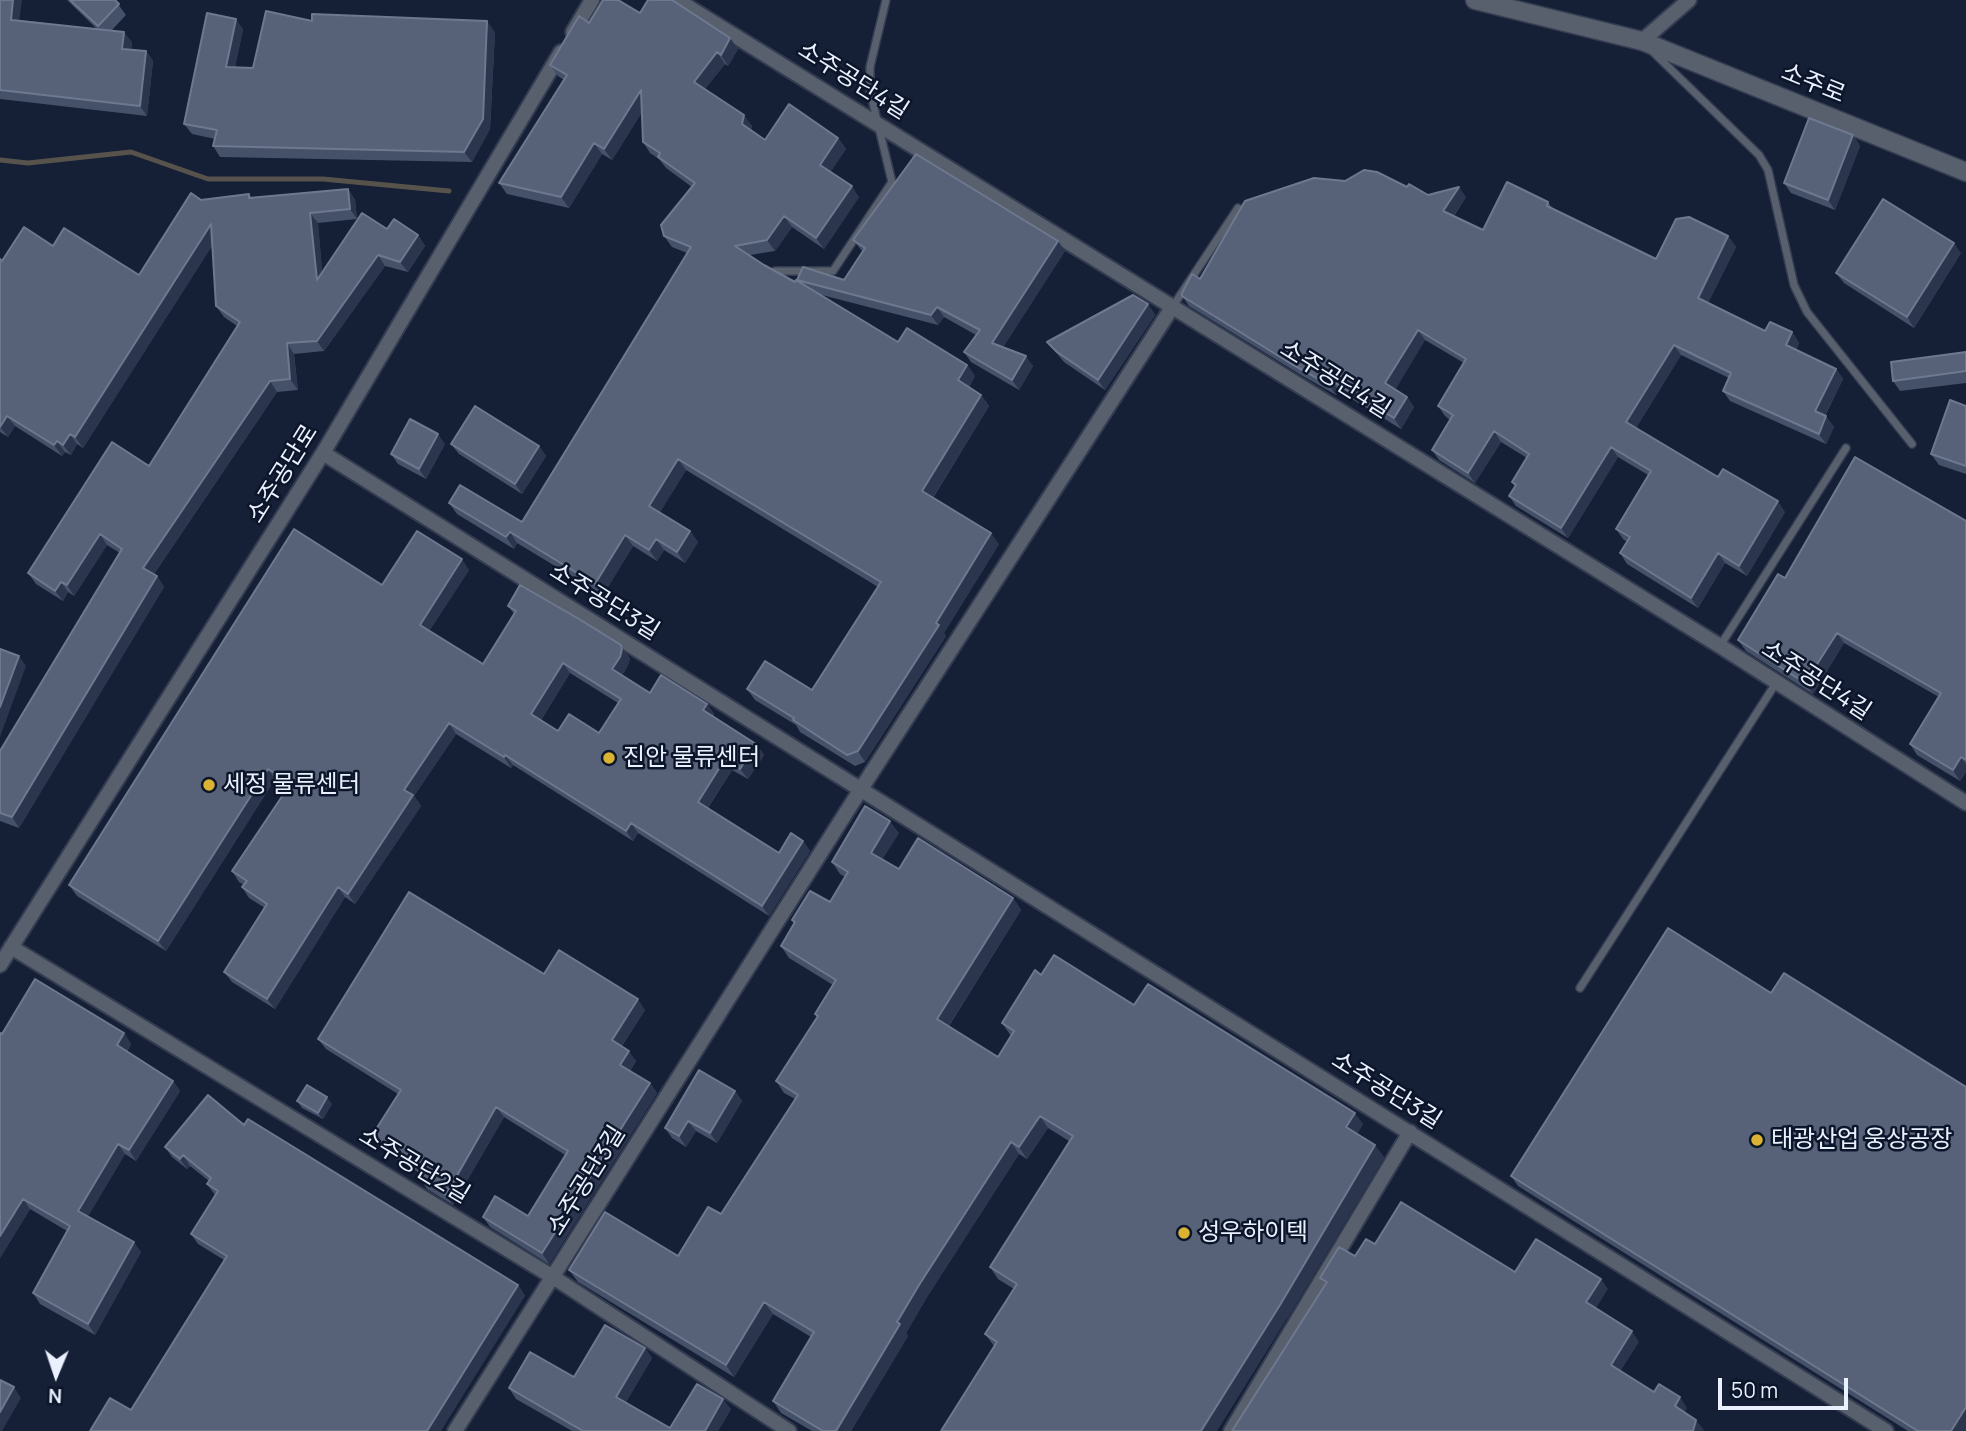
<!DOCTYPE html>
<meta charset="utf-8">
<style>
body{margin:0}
#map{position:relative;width:1966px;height:1431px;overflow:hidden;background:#151f35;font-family:Manrope,sans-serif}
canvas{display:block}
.north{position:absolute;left:21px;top:1340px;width:70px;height:70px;-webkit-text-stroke:5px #0c162b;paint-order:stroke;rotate:182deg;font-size:19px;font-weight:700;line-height:28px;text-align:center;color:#eaf0fd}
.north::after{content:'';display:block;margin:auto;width:24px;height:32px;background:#eaf0fd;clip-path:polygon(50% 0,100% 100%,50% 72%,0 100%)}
.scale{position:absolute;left:1718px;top:1378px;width:130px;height:32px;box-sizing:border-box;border:4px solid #eaf0fd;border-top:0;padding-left:9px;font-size:21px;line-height:24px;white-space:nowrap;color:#eaf0fd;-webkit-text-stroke:5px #0c162b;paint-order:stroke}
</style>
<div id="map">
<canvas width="1966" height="1431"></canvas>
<div class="north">N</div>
<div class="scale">50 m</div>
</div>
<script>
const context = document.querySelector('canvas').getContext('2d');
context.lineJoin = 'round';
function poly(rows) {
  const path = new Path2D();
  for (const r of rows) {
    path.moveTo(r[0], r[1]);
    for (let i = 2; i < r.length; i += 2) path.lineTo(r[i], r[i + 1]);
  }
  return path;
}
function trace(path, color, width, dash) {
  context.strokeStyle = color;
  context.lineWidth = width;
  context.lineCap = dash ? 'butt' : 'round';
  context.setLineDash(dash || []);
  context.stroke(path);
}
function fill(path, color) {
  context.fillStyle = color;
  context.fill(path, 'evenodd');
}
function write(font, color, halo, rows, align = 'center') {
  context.font = font + ' Manrope,"Noto Sans KR",sans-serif';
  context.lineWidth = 5;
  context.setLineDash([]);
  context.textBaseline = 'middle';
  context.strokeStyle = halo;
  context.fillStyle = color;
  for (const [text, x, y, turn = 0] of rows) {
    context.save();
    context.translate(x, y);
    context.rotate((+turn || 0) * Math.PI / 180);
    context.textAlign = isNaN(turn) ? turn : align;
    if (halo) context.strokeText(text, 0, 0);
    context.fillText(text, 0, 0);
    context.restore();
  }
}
const stream = poly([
 [0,160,28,163,131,152,208,179,323,179,449,191]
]);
const service = poly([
 [1653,52,1759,155,1768,170,1794,285,1807,312,1912,444],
 [775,271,833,271,892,182,870,91,870,67,886,0],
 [1173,306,1238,208],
 [1720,646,1846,448],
 [1580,988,1776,683]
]);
const minor = poly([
 [677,0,1720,646,1966,803],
 [573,32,592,0],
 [1642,41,1689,0],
 [323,453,1886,1431],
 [11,947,553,1277,789,1431],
 [0,965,323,453,561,52],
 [455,1431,861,789,1173,306],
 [1231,1431,1410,1132]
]);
const tertiary = poly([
 [1475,0,1642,41,1966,172]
]);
const wall = poly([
 [0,0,20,20,97,29,67,0,115,0,126,15,111,31,132,42,131,49,146,51,153,61,147,116,0,99],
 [640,13,730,38,738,49,728,66,725,64,705,89,752,126,751,130,765,140,838,138,846,149,830,172,859,197,824,249,792,227,775,251,750,255,764,265,795,282,799,282,797,280,844,280,863,252,853,240,1065,251,1003,347,1033,366,1019,390,971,362,964,352,976,335,944,317,938,325,818,294,898,342,967,365,975,376,969,387,981,395,989,406,933,498,999,544,944,633,946,636,865,762,855,766,800,732,796,725,755,700,747,689,812,690,878,587,686,470,660,512,690,531,698,542,685,563,664,550,657,561,633,546,603,595,517,543,514,549,457,514,449,503,522,522,687,253,672,247,664,236,692,187,666,168,659,159,650,153,643,142,642,112,612,160,602,154,569,208,507,194,499,183,564,80,558,76,550,65,589,23],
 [312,21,495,32,490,129,472,162,220,157,213,146,215,139,192,134,184,124,243,29,235,67,253,68],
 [1853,135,1860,146,1835,210,1791,193,1784,183],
 [1407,187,1428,195,1466,197,1454,216,1483,230,1548,202,1553,209,1656,259,1728,236,1736,247,1708,303,1765,331,1792,332,1799,343,1796,350,1836,369,1843,379,1825,416,1834,427,1826,444,1730,401,1723,391,1729,378,1681,355,1636,428,1718,477,1785,512,1747,576,1725,563,1698,608,1627,564,1620,553,1627,542,1623,539,1616,529,1648,475,1618,457,1568,538,1516,506,1509,496,1515,486,1512,482,1527,458,1501,442,1475,483,1439,460,1432,450,1450,420,1445,416,1438,406,1464,363,1425,340,1395,389,1407,397,1414,407,1401,429,1339,391,1336,395,1301,375,1189,306,1182,296,1200,279],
 [348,189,355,200,357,219,318,223,322,272,387,229,418,235,425,246,408,272,385,266,324,351,294,354,298,390,277,392,154,574,157,576,164,587,19,828,0,821,0,751,120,553,107,545,74,596,68,592,63,601,36,584,28,573,149,466,237,326,224,317,216,306,213,244,83,448,77,444,71,455,65,452,62,456,15,426,8,437,0,432,0,259,2,261,53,246,139,275,201,200,249,194,252,198],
 [1961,253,1914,328,1844,283,1836,273],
 [1148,304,1155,315,1105,390,1064,362,1047,342],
 [1966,352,1966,383,1900,391,1893,381],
 [1966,406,1966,474,1939,465,1931,454],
 [445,444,426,479,398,464,391,454],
 [451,444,539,446,546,456,522,494,459,454],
 [1966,521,1966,772,1960,781,1917,755,1910,744,1939,697,1844,643,1813,694,1746,651,1738,640],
 [469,570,429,631,483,664,514,614,508,606,621,645,630,659,627,667,622,675,650,693,707,704,714,714,713,717,756,744,764,755,748,779,732,770,708,808,779,853,803,841,810,851,769,916,638,833,633,841,513,765,511,768,456,734,414,796,421,806,355,904,345,897,275,1009,232,982,224,972,265,908,249,898,242,887,244,885,239,882,232,871,288,787,275,779,166,951,77,896,69,885,382,585],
 [570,673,618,703,599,733,558,731,541,720],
 [899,833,882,859,899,869,1013,898,1021,910,949,1026,998,1057,1011,1036,1002,1023,1041,975,1134,1005,1363,1124,1357,1134,1384,1157,1288,1317,994,1346,985,1334,1014,1289,998,1279,990,1267,1069,1141,1048,1128,1027,1159,1019,1154,927,1297,906,1333,908,1336,851,1431,812,1431,781,1413,773,1401,811,1337,773,1314,734,1377,578,1282,569,1270,678,1256,721,1214,795,1099,784,1093,776,1081,817,1017,815,1014,833,985,789,958,781,946,794,924,792,920,830,902,845,877,840,874,832,862],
 [544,974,645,1010,622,1046,636,1061,630,1071,650,1083,657,1093,549,1264,490,1227,483,1217,528,1216,565,1155,504,1117,453,1205,427,1189,420,1179,423,1175,378,1148,371,1137,398,1094,326,1049,318,1039],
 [1771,993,1966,1087,1966,1429,1965,1431,1908,1431,1518,1186,1511,1176],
 [0,1033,124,1033,131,1044,127,1052,173,1081,180,1091,136,1161,125,1154,88,1216,141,1252,95,1335,40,1304,33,1293,67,1231,30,1209,0,1258],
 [735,1091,742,1101,717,1143,696,1131,686,1147,672,1138,665,1128],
 [297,1101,332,1104,323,1119,302,1108],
 [244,1125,518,1285,525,1296,131,1410,224,1260,198,1244,191,1234,215,1195,207,1184,209,1181,190,1166,187,1169,172,1157,165,1147],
 [645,1348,652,1358,626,1402,670,1428,731,1409,718,1431,572,1431,516,1399,509,1388,574,1377]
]);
const shadedWall = poly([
 [13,0,22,0,18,30,11,20],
 [236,19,243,29,233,77,226,67],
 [487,21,495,32,490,129,472,162,464,152],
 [124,32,132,42,130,59,122,49],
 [730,38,738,49,728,66,721,55],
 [146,51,153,61,147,116,140,106],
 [717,52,725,64,702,93,694,82],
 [641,90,649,101,612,160,604,149],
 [744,115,752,126,750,135,742,124],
 [1853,135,1860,146,1835,210,1828,200],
 [838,138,846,149,828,176,820,165],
 [594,143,602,154,569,208,561,197],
 [852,186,859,197,824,249,816,238],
 [1459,187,1466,197,1450,221,1443,211],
 [348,189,355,200,357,219,350,209],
 [310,213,318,223,324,291,317,280],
 [784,216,792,227,775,251,767,240],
 [211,224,219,235,83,448,75,437],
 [418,235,425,246,408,272,400,262],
 [1728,236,1736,247,1705,309,1698,298],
 [1058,241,1065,251,999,354,992,343],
 [1954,243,1961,253,1914,328,1907,317],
 [378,255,385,266,324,351,317,341],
 [1148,304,1155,315,1105,390,1098,380],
 [937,307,944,317,938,325,931,315],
 [1418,330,1425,340,1393,394,1385,383],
 [1792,332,1799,343,1793,355,1786,345],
 [287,343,294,354,298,390,290,379],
 [1674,345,1681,355,1633,433,1626,422],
 [1026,356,1033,366,1019,390,1012,380],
 [967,365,975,376,966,391,958,380],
 [1836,369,1843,379,1822,421,1815,411],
 [270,381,277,392,151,578,143,568],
 [1332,381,1339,391,1336,395,1329,385],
 [981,395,989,406,930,502,922,491],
 [1407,397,1414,407,1401,429,1394,418],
 [7,416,15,426,8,437,0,427],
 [1826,416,1834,427,1826,444,1819,434],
 [1494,431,1501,442,1475,483,1468,473],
 [70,434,77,444,71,455,63,445],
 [438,434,445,444,426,479,419,469],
 [57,441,65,452,62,456,54,445],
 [539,446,546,456,522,494,515,484],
 [1611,447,1618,457,1568,538,1561,528],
 [678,459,686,470,657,517,649,506],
 [1778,501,1785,512,1747,576,1739,566],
 [690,531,698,542,685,563,677,552],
 [510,532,517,543,514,549,506,537],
 [991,533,999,544,944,633,946,636,865,762,858,751],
 [100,534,107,545,74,596,67,585],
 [625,535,633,546,603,595,595,584],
 [656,539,664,550,657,561,649,550],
 [1718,553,1725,563,1698,608,1691,598],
 [462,559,469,570,427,635,420,625],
 [157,576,164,587,19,828,12,817],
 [61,582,68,592,63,601,55,591],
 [1837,633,1844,643,1813,694,1805,683],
 [621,645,630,659,627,667,620,679,612,669],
 [19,656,26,666,0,737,0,707],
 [563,663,570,673,538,724,531,714],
 [707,704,714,714,710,721,703,710],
 [449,723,456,734,414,796,421,806,355,904,348,894,404,790],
 [756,744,764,755,748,779,740,769],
 [505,755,513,765,511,768,504,757],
 [1961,757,1966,764,1966,772,1960,781,1953,770],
 [725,759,732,770,705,812,698,802],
 [268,769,275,779,166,951,158,941],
 [890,821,899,833,879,865,871,853],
 [631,823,638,833,633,841,626,831],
 [803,841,810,851,769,916,762,906],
 [338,887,345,897,275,1009,267,999],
 [1013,898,1021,910,946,1030,937,1019],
 [638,999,645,1010,619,1050,612,1040],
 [124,1033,131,1044,124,1056,117,1045],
 [629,1051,636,1061,627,1075,620,1065],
 [173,1081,180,1091,136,1161,129,1150],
 [650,1083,657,1093,549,1264,542,1253],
 [735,1091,742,1101,717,1143,710,1133],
 [327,1097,332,1104,323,1119,318,1113],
 [496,1107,504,1117,453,1205,446,1195],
 [1355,1113,1363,1124,1354,1139,1346,1127],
 [1040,1116,1048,1128,1027,1159,1019,1147],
 [688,1121,696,1131,686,1147,679,1136],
 [1011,1142,1019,1154,927,1297,906,1333,908,1336,851,1431,836,1431,897,1322,919,1285],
 [118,1144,125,1154,85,1221,78,1211],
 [1375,1145,1384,1157,1288,1317,1217,1431,1201,1431],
 [183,1155,190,1166,187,1169,180,1159],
 [23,1199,30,1209,0,1258,0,1236],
 [134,1242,141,1252,95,1335,88,1324],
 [1601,1279,1608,1289,1593,1313,1586,1302],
 [518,1285,525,1296,441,1431,427,1431],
 [764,1302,773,1314,734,1377,726,1365],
 [1632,1331,1639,1342,1618,1375,1611,1365],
 [645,1348,652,1358,623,1407,616,1397],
 [14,1387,21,1398,2,1431,0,1431,0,1412],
 [1680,1397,1687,1408,1682,1417,1675,1406],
 [723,1399,731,1409,718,1431,705,1431],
 [1966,1407,1966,1429,1965,1431,1951,1431],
 [1696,1420,1704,1430,1703,1431,1693,1431]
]);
const building = poly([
 [0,0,13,0,11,20,124,32,122,49,146,51,140,106,0,90,0,0],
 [70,0,115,0,119,4,98,26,70,0],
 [603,0,618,0,640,13,648,0,672,0,730,38,721,55,717,52,694,82,744,115,742,124,765,140,789,104,838,138,820,165,852,186,816,238,784,216,767,240,735,246,764,265,795,282,796,280,898,342,907,328,967,365,958,380,981,395,922,491,991,533,936,623,939,625,858,751,847,755,793,720,794,718,747,689,765,661,812,690,881,582,678,459,649,506,690,531,677,552,656,539,649,550,625,535,595,584,510,532,506,537,449,503,460,485,522,522,691,247,664,236,661,225,695,183,658,157,660,153,643,142,641,90,604,149,594,143,561,197,499,183,567,75,550,65,579,16,589,23,603,0],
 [266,11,312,21,312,14,487,21,483,119,464,152,213,146,217,130,184,124,207,13,236,19,226,67,253,68,266,11],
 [1809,118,1853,135,1828,200,1784,183,1809,118],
 [916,154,1058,241,992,343,1026,356,1012,380,964,352,980,330,937,307,931,315,797,280,803,267,844,280,865,248,853,240,916,154],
 [1364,170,1377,172,1407,187,1409,184,1428,195,1459,187,1443,211,1483,230,1507,182,1548,202,1547,206,1656,259,1676,219,1689,217,1728,236,1698,298,1765,331,1770,322,1792,332,1786,345,1836,369,1815,411,1826,416,1819,434,1723,391,1731,373,1674,345,1626,422,1718,477,1723,469,1778,501,1739,566,1718,553,1691,598,1620,553,1630,537,1616,529,1651,471,1611,447,1561,528,1509,496,1516,485,1512,482,1529,454,1494,431,1468,473,1432,450,1453,415,1438,406,1466,359,1418,330,1385,383,1407,397,1394,418,1332,381,1329,385,1293,365,1182,296,1182,293,1192,274,1200,279,1245,201,1314,178,1345,181,1364,170],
 [348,189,350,209,310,213,317,280,362,213,387,229,394,219,418,235,400,262,378,255,317,341,287,343,290,379,270,381,143,568,157,576,12,817,0,813,0,751,122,549,100,534,67,585,61,582,55,591,28,573,112,442,149,466,240,322,216,306,211,224,75,437,70,434,63,445,57,441,54,445,7,416,0,427,0,259,2,261,24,227,53,246,64,228,139,275,191,193,201,200,249,194,249,198,348,189],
 [1883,199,1954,243,1907,317,1836,273,1883,199],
 [1133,295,1148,304,1098,380,1057,352,1047,342,1133,295],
 [1966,352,1966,371,1893,381,1891,362,1966,352],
 [1950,400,1966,406,1966,466,1931,454,1950,400],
 [475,406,539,446,515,484,451,444,475,406],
 [410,419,438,434,419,469,391,454,410,419],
 [1855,457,1966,521,1966,760,1961,757,1953,770,1910,744,1941,693,1837,633,1805,683,1738,640,1778,574,1785,578,1855,457],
 [294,529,382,585,417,531,462,559,420,625,483,664,516,611,508,606,520,585,579,619,621,645,622,649,620,657,612,669,650,693,661,675,707,704,703,710,756,744,740,769,725,759,698,802,779,853,791,833,803,841,762,906,631,823,626,831,505,755,504,757,449,723,404,790,413,795,348,894,338,887,267,999,224,972,267,904,242,887,247,881,232,871,291,783,268,769,158,941,69,885,294,529],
 [563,663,621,699,599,733,569,714,558,731,531,714,563,663],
 [0,649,19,656,0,707,0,649],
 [865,806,890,821,871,853,899,869,918,838,1013,898,937,1019,998,1057,1014,1031,1002,1023,1035,970,1041,975,1054,955,1134,1005,1148,984,1355,1113,1346,1127,1375,1145,1280,1305,1201,1431,941,1431,997,1342,985,1334,1017,1284,990,1267,1073,1136,1040,1116,1019,1147,1011,1142,919,1285,897,1322,900,1324,836,1431,823,1431,773,1401,814,1332,764,1302,726,1365,569,1270,605,1212,678,1256,708,1207,721,1214,798,1095,776,1081,818,1016,815,1014,836,980,781,946,795,922,792,920,810,891,830,902,848,872,832,862,865,806],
 [409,892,544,974,559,950,638,999,612,1040,629,1051,620,1065,650,1083,542,1253,483,1217,495,1196,528,1216,568,1151,496,1107,446,1195,420,1179,425,1171,371,1137,401,1090,318,1039,409,892],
 [1668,928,1771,993,1784,973,1966,1087,1966,1407,1951,1431,1918,1431,1511,1176,1668,928],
 [35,979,124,1033,117,1045,173,1081,129,1150,118,1144,78,1211,134,1242,88,1324,33,1293,70,1226,23,1199,0,1236,0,1033,2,1034,35,979],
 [699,1070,735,1091,710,1133,688,1121,679,1136,665,1128,699,1070],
 [307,1085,327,1097,318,1113,297,1101,307,1085],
 [208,1095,244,1125,248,1119,518,1285,427,1431,90,1431,110,1398,131,1410,227,1256,191,1234,218,1191,207,1184,211,1178,183,1155,180,1159,165,1147,208,1095],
 [1401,1202,1515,1272,1536,1239,1601,1279,1586,1302,1632,1331,1611,1365,1654,1392,1659,1384,1680,1397,1675,1406,1696,1420,1693,1431,1232,1431,1327,1282,1320,1278,1339,1247,1355,1256,1366,1239,1375,1244,1401,1202],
 [605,1325,645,1348,616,1397,670,1428,697,1384,723,1399,705,1431,583,1431,509,1388,530,1352,574,1377,605,1325],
 [0,1380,14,1387,0,1412,0,1380]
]);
const markers = [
 [609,758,7,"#dab333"],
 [209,785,7,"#dab333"],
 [1757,1140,7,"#dab333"],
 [1184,1233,7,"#dab333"]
];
const streetNames = [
 ["소주공단4길",853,81,32],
 ["소주로",1813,84,22],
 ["소주공단4길",1335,380,32],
 ["소주공단로",283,474,-58],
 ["소주공단3길",604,602,32],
 ["소주공단4길",1816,681,33],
 ["소주공단3길",1386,1091,32],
 ["소주공단2길",414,1166,31],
 ["소주공단3길",587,1181,-58]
];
const poiNames = [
 ["진안 물류센터",623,758],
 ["세정 물류센터",223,785],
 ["태광산업 웅상공장",1771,1140],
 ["성우하이텍",1198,1233]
];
trace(stream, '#57534c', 5);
trace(service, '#333c51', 10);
trace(minor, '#333c51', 18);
trace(tertiary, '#333c51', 21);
trace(service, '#59606d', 7);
trace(minor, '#59606d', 14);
trace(tertiary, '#59606d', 18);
fill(wall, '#455169');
fill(shadedWall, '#2b364e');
fill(building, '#576279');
trace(building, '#6e788e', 2);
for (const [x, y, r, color] of markers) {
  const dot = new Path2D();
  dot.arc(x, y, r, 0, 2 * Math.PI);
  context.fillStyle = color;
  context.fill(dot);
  trace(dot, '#0c162b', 2.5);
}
write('24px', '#eaf0fd', '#0c162b', streetNames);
write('24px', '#eaf0fd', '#0c162b', poiNames, 'left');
</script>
